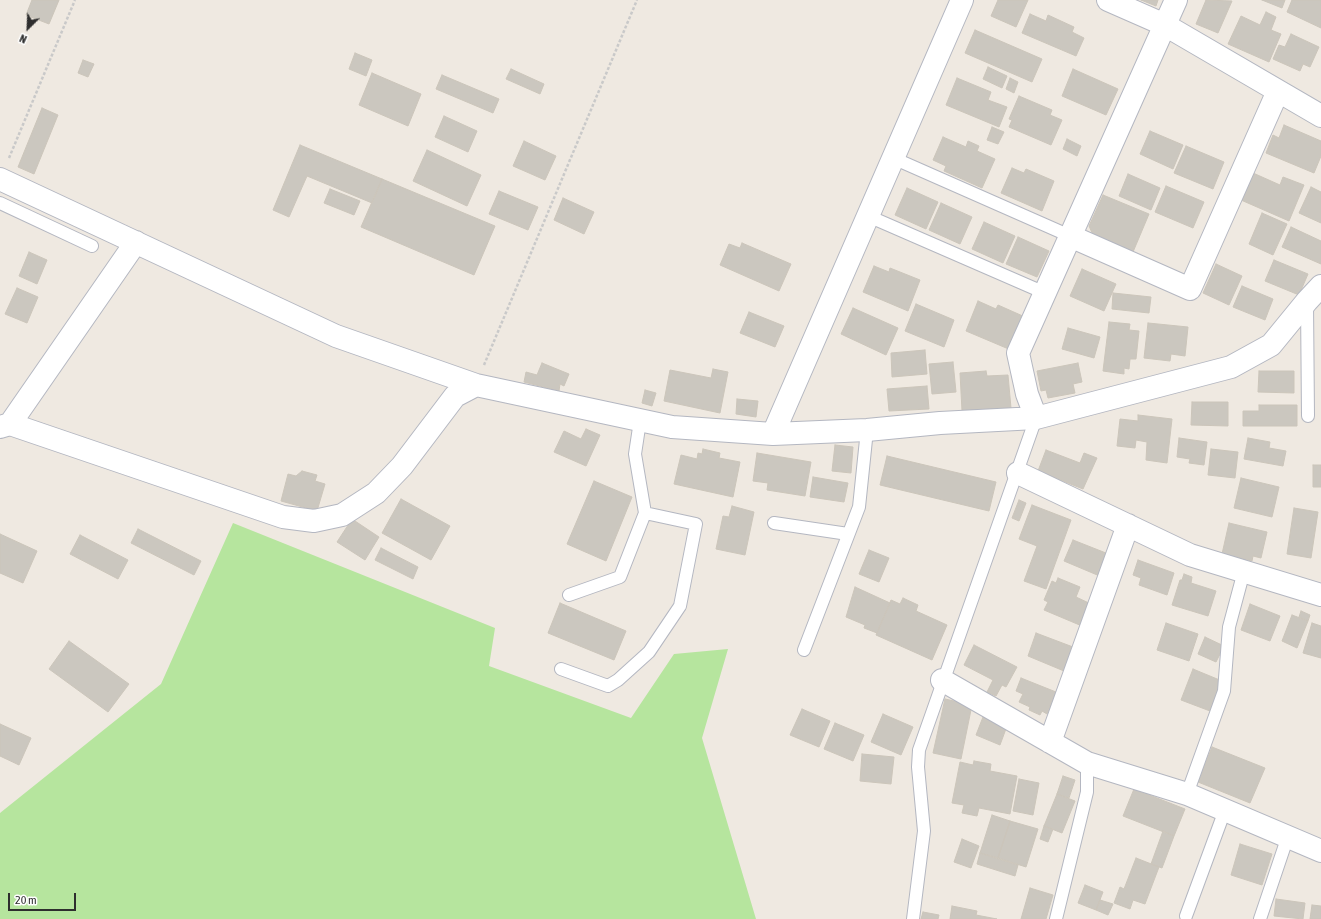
<!DOCTYPE html>
<style>
body{margin:0}
#map{position:relative;width:1321px;height:919px;overflow:hidden;background:#efe9e1;font-family:"Asap Condensed",sans-serif}
canvas{display:block}
.north{position:absolute;left:8px;top:8px;width:40px;height:40px;-webkit-text-stroke:3px #fff;paint-order:stroke;rotate:204deg;font-size:11px;font-weight:700;line-height:16px;text-align:center;color:#2e2e2e}
.north::after{content:'';display:block;margin:auto;width:14px;height:18px;background:#2e2e2e;clip-path:polygon(50% 0,100% 100%,50% 72%,0 100%)}
.scale{position:absolute;left:8px;top:893px;width:68px;height:18px;box-sizing:border-box;border:2px solid #2e2e2e;border-top:0;padding-left:5px;font-size:12px;line-height:14px;white-space:nowrap;color:#2e2e2e;-webkit-text-stroke:3px #fff;paint-order:stroke}
</style>
<div id="map">
<canvas width="1321" height="919"></canvas>
<div class="north">N</div>
<div class="scale">20 m</div>
</div>
<script>
const context = document.querySelector('canvas').getContext('2d');
context.lineJoin = 'round';
function fill(path, color) {
  context.fillStyle = color;
  context.fill(path, 'evenodd');
}
function poly(rows) {
  const path = new Path2D();
  for (const r of rows) {
    path.moveTo(r[0], r[1]);
    for (let i = 2; i < r.length; i += 2) path.lineTo(r[i], r[i + 1]);
  }
  return path;
}
function trace(path, color, width, dash) {
  context.strokeStyle = color;
  context.lineWidth = width;
  context.lineCap = dash ? 'butt' : 'round';
  context.setLineDash(dash || []);
  context.stroke(path);
}
const green = poly([
 [233,523,495,628,489,666,631,718,674,654,728,649,702,738,756,919,0,919,0,813,161,684]
]);
const building = poly([
 [32,0,59,0,49,24,26,15,32,0],
 [998,0,1028,0,1016,27,991,16,998,0],
 [1141,0,1158,0,1156,6,1141,0],
 [1206,0,1232,1,1218,33,1196,24,1206,0],
 [1262,0,1285,0,1282,8,1262,0],
 [1292,0,1321,0,1321,28,1287,12,1292,0],
 [1266,12,1276,17,1271,30,1281,34,1269,62,1228,44,1241,16,1260,25,1266,12],
 [1030,14,1046,21,1048,15,1074,27,1072,32,1084,38,1076,56,1022,33,1030,14],
 [975,30,1042,59,1032,82,965,53,975,30],
 [1291,34,1319,47,1310,67,1303,64,1300,71,1273,59,1279,45,1285,47,1291,34],
 [355,53,372,60,366,76,349,69,355,53],
 [83,60,94,64,88,77,78,73,83,60],
 [988,67,1007,76,1002,88,983,79,988,67],
 [511,69,544,84,540,94,506,79,511,69],
 [1073,69,1118,89,1106,115,1062,96,1073,69],
 [372,73,421,94,408,126,359,105,372,73],
 [442,75,499,99,493,113,436,89,442,75],
 [957,78,991,92,988,100,1007,107,999,127,946,105,957,78],
 [1010,78,1018,82,1014,93,1006,89,1010,78],
 [1019,96,1052,110,1050,115,1062,120,1051,145,1009,127,1012,120,1009,119,1019,96],
 [42,108,58,115,34,174,18,167,42,108],
 [444,116,477,131,468,152,435,137,444,116],
 [1284,125,1321,141,1321,156,1314,173,1266,153,1273,135,1279,138,1284,125],
 [992,127,1004,132,998,144,987,140,992,127],
 [1150,131,1183,145,1173,169,1140,154,1150,131],
 [943,137,966,147,968,141,979,146,977,151,995,159,982,188,944,171,946,166,933,160,943,137],
 [1067,139,1081,146,1077,156,1063,149,1067,139],
 [524,141,556,156,545,180,513,166,524,141],
 [300,145,382,179,372,203,307,176,289,217,273,210,300,145],
 [1186,146,1224,162,1213,189,1174,173,1186,146],
 [427,150,481,175,467,206,413,181,427,150],
 [1012,168,1024,173,1026,169,1054,181,1042,211,1001,193,1012,168],
 [1253,173,1280,185,1283,177,1304,185,1289,221,1241,200,1253,173],
 [1128,174,1160,188,1151,210,1119,196,1128,174],
 [382,179,495,226,474,275,361,227,382,179],
 [1166,186,1204,202,1193,228,1155,212,1166,186],
 [1311,187,1321,192,1321,223,1299,213,1311,187],
 [907,188,938,202,926,229,895,215,907,188],
 [330,189,360,201,354,215,324,203,330,189],
 [499,191,538,207,528,230,489,214,499,191],
 [1103,195,1149,214,1133,252,1093,235,1089,226,1103,195],
 [563,198,594,212,584,234,554,220,563,198],
 [941,203,972,217,960,244,929,230,941,203],
 [1262,213,1287,224,1273,255,1249,244,1262,213],
 [984,222,1015,236,1003,263,972,249,984,222],
 [1291,227,1321,241,1321,264,1282,247,1291,227],
 [1018,237,1049,251,1037,277,1006,264,1018,237],
 [742,243,791,264,779,291,720,265,729,244,740,248,742,243],
 [29,252,47,260,37,284,19,276,29,252],
 [1274,260,1308,274,1299,295,1265,281,1274,260],
 [1216,264,1242,276,1229,305,1203,293,1216,264],
 [874,266,889,272,890,268,920,280,908,311,863,292,874,266],
 [1082,269,1116,284,1104,311,1070,296,1082,269],
 [1242,286,1273,299,1265,320,1233,307,1242,286],
 [17,288,38,297,27,323,5,314,17,288],
 [1113,293,1151,297,1149,313,1112,309,1113,293],
 [978,301,996,309,998,305,1025,317,1011,350,966,331,978,301],
 [916,304,954,320,944,347,905,331,916,304],
 [853,308,898,328,886,355,841,334,853,308],
 [749,312,784,326,775,347,740,333,749,312],
 [1109,322,1130,324,1129,330,1139,331,1136,359,1130,359,1129,369,1124,368,1124,374,1103,371,1109,322],
 [1148,323,1188,327,1185,356,1171,354,1170,361,1144,358,1148,323],
 [1068,328,1100,337,1094,358,1062,349,1068,328],
 [925,350,927,374,892,377,891,353,925,350],
 [953,362,956,392,932,394,929,364,953,362],
 [542,363,569,374,564,386,560,384,559,391,524,382,526,372,537,375,542,363],
 [1078,363,1082,382,1073,384,1075,393,1048,398,1046,390,1041,391,1037,371,1078,363],
 [713,369,728,372,720,413,664,401,670,370,711,378,713,369],
 [986,371,987,376,1008,375,1011,408,962,411,960,373,986,371],
 [1259,371,1294,371,1294,393,1258,392,1259,371],
 [927,386,929,409,889,411,887,389,927,386],
 [645,390,656,393,652,406,642,403,645,390],
 [737,399,758,401,756,417,736,414,737,399],
 [1192,402,1228,402,1228,426,1191,425,1192,402],
 [1259,405,1297,405,1297,426,1243,426,1243,411,1259,411,1259,405],
 [1138,415,1172,419,1167,463,1146,460,1147,442,1136,440,1135,448,1117,446,1120,419,1138,421,1138,415],
 [586,429,600,435,586,466,554,452,564,431,581,439,586,429],
 [1179,438,1207,442,1204,465,1189,463,1190,459,1177,457,1179,438],
 [1248,438,1270,442,1269,448,1286,451,1283,466,1244,459,1248,438],
 [835,445,853,447,851,473,832,471,835,445],
 [703,449,720,453,719,458,740,462,733,497,674,484,681,455,697,459,698,453,702,454,703,449],
 [1211,449,1238,452,1235,478,1208,475,1211,449],
 [1046,450,1080,463,1084,453,1097,458,1083,489,1038,471,1046,450],
 [757,453,811,462,805,496,767,490,768,483,753,481,757,453],
 [887,456,996,482,989,511,880,485,887,456],
 [1313,465,1321,465,1321,487,1313,487,1313,465],
 [302,471,317,475,315,481,325,484,317,511,281,501,288,474,296,476,302,471],
 [813,477,848,483,844,502,810,497,813,477],
 [1241,478,1279,487,1272,517,1234,508,1241,478],
 [594,481,632,497,606,561,567,544,594,481],
 [401,499,450,526,431,560,382,533,401,499],
 [1019,500,1026,503,1019,521,1012,518,1019,500],
 [1032,505,1071,520,1046,589,1024,581,1037,546,1019,539,1032,505],
 [732,506,754,512,745,555,716,549,723,516,729,517,732,506],
 [1294,508,1318,512,1311,558,1287,554,1294,508],
 [352,519,379,537,365,560,337,542,352,519],
 [1229,523,1267,532,1261,558,1253,556,1252,561,1222,554,1229,523],
 [138,529,201,561,194,575,131,543,138,529],
 [0,534,37,551,23,583,0,573,0,534],
 [80,535,128,560,118,579,70,554,80,535],
 [1073,540,1111,555,1102,577,1064,561,1073,540],
 [381,548,418,567,413,579,375,560,381,548],
 [869,550,889,558,879,582,859,574,869,550],
 [1138,560,1174,573,1167,595,1139,585,1141,578,1133,575,1138,560],
 [1184,574,1192,577,1191,583,1216,591,1208,616,1172,605,1180,580,1182,580,1184,574],
 [1058,578,1080,587,1076,597,1091,604,1082,626,1044,610,1048,602,1044,600,1052,581,1056,583,1058,578],
 [855,587,890,603,877,633,864,628,865,625,846,617,855,587],
 [903,598,918,605,916,611,947,625,932,660,876,635,891,600,900,604,903,598],
 [560,603,626,631,614,660,548,633,560,603],
 [1250,604,1280,616,1270,641,1241,630,1250,604],
 [1301,611,1310,615,1308,621,1299,617,1301,611],
 [1292,615,1308,621,1297,648,1282,641,1292,615],
 [1166,623,1198,634,1189,661,1157,650,1166,623],
 [1312,623,1321,626,1321,658,1303,653,1312,623],
 [1036,633,1073,647,1064,671,1028,656,1036,633],
 [1205,637,1224,646,1216,662,1198,654,1205,637],
 [69,641,129,684,108,712,49,669,69,641],
 [974,645,1017,667,1006,687,1002,685,996,696,987,692,993,680,964,665,974,645],
 [1193,669,1222,681,1210,711,1181,700,1193,669],
 [1021,678,1056,692,1047,714,1042,711,1040,715,1029,710,1030,707,1019,702,1023,694,1016,691,1021,678],
 [945,699,972,705,961,759,933,753,945,699],
 [802,709,830,721,819,747,790,735,802,709],
 [883,714,913,727,901,755,871,742,883,714],
 [983,717,1007,726,1000,745,976,735,983,717],
 [835,723,864,735,853,761,824,749,835,723],
 [0,724,31,738,19,765,0,756,0,724],
 [1212,747,1265,768,1250,803,1198,782,1212,747],
 [862,754,894,757,891,784,860,781,862,754],
 [974,761,991,764,990,771,1017,776,1010,814,979,808,977,816,962,813,964,805,952,803,960,762,973,765,974,761],
 [1063,776,1075,780,1069,798,1057,794,1063,776],
 [1019,779,1039,783,1033,815,1013,811,1019,779],
 [1134,789,1185,809,1174,836,1123,816,1134,789],
 [1057,794,1075,801,1062,833,1044,826,1057,794],
 [992,815,1010,821,998,858,980,853,992,815],
 [1010,821,1038,829,1026,867,998,858,1010,821],
 [1044,826,1053,829,1048,842,1040,839,1044,826],
 [1163,831,1174,836,1162,868,1151,864,1163,831],
 [962,839,979,846,971,868,954,862,962,839],
 [1240,844,1272,854,1262,885,1231,875,1240,844],
 [980,853,1018,865,1015,876,977,864,980,853],
 [1136,858,1159,867,1145,904,1133,900,1130,909,1114,903,1120,887,1124,889,1136,858],
 [1085,885,1103,892,1096,910,1078,903,1085,885],
 [1030,888,1053,895,1046,919,1021,919,1030,888],
 [1276,899,1305,903,1303,919,1274,916,1276,899],
 [1100,900,1113,904,1108,915,1096,910,1100,900],
 [1312,905,1321,906,1321,919,1310,919,1312,905],
 [952,906,977,911,976,915,997,919,950,919,952,906],
 [923,912,939,915,938,919,921,919,923,912]
]);
const path = poly([
 [9,158,75,0],
 [484,365,637,0]
]);
const lane = poly([
 [893,158,1070,236],
 [0,203,92,246],
 [868,216,1045,293],
 [1307,303,1308,416],
 [774,523,848,534],
 [569,595,620,577,645,513],
 [804,650,859,507,867,430],
 [561,669,608,686,618,680,649,652,680,606,696,524,645,513,635,454,640,421],
 [1187,794,1224,691,1229,627,1244,571],
 [1186,916,1225,810],
 [913,919,924,831,918,767,919,750,1036,418],
 [1056,919,1087,792,1087,763],
 [1260,919,1288,836]
]);
const street = poly([
 [1108,0,1165,25,1321,116],
 [0,179,336,336,476,385,672,427,773,434,867,430,940,423,1036,418,1231,367,1271,345,1307,301,1321,286],
 [1070,236,1190,289,1278,91],
 [1036,418,1027,394,1018,353,1176,0],
 [10,424,136,242],
 [0,427,10,424,283,517,314,521,342,515,376,493,402,466,455,396,476,385],
 [773,434,962,0],
 [1018,473,1190,555,1321,595],
 [942,680,1087,763,1187,794,1321,851],
 [1050,742,1128,525]
]);
fill(green, '#b6e59e');
fill(building, '#cbc7bf');
trace(building, '#cbc5ba', 1);
trace(lane, '#b4b7c1', 14);
trace(street, '#b4b7c1', 24);
trace(path, '#c9c9c9', 2.5, [3, 2]);
trace(lane, '#fff', 12);
trace(street, '#fff', 22);
</script>
